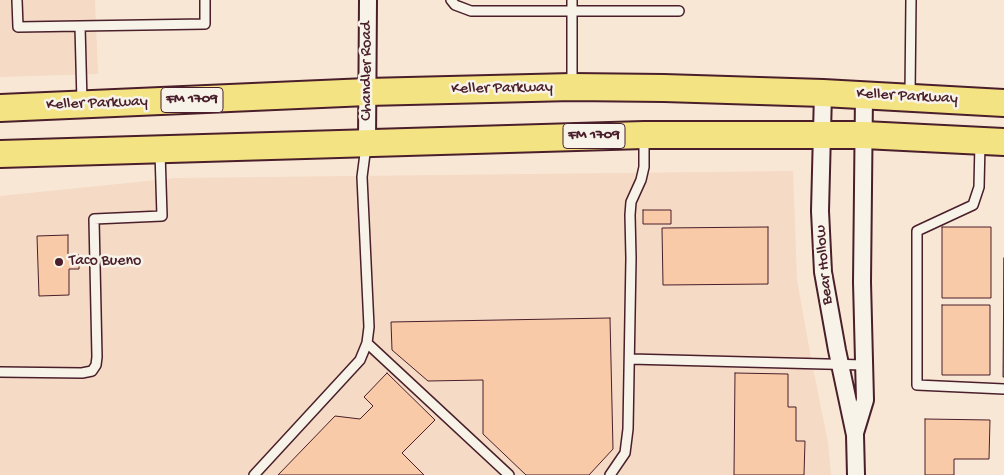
<!DOCTYPE html>
<style>
body{margin:0}
canvas{display:block;background:#f8e7d5}
</style>
<canvas width="1004" height="475"></canvas>
<script>
const context = document.querySelector('canvas').getContext('2d');
context.lineJoin = 'round';
function fill(path, color) {
  context.fillStyle = color;
  context.fill(path, 'evenodd');
}
function poly(rows) {
  const path = new Path2D();
  for (const r of rows) {
    path.moveTo(r[0], r[1]);
    for (let i = 2; i < r.length; i += 2) path.lineTo(r[i], r[i + 1]);
  }
  return path;
}
function trace(path, color, width, dash) {
  context.strokeStyle = color;
  context.lineWidth = width;
  context.lineCap = dash ? 'butt' : 'round';
  context.setLineDash(dash || []);
  context.stroke(path);
}
function write(font, color, halo, rows, align = 'center') {
  context.font = font + ' "Gochi Hand",sans-serif';
  context.lineWidth = 5;
  context.setLineDash([]);
  context.textBaseline = 'middle';
  context.strokeStyle = halo;
  context.fillStyle = color;
  for (const [text, x, y, turn = 0] of rows) {
    context.save();
    context.translate(x, y);
    context.rotate((+turn || 0) * Math.PI / 180);
    context.textAlign = isNaN(turn) ? turn : align;
    if (halo) context.strokeText(text, 0, 0);
    context.fillText(text, 0, 0);
    context.restore();
  }
}
const built = poly([
 [0,0,95,0,98,74,0,77],
 [793,171,797,280,811,358,828,442,831,475,0,475,0,196,176,178]
]);
const building = poly([
 [643,210,671,210,671,224,643,224,643,210],
 [768,227,768,284,663,285,662,228,768,227],
 [942,227,991,227,991,298,942,298,942,227],
 [68,235,68,256,79,255,79,269,69,269,69,295,39,296,37,236,68,235],
 [1004,258,1004,377,1003,377,1004,258],
 [942,305,990,305,990,375,942,375,942,305],
 [610,318,613,449,589,475,526,475,483,434,483,380,428,381,392,350,391,322,610,318],
 [387,373,435,420,402,453,424,475,278,475,335,416,360,419,373,406,364,397,387,373],
 [735,373,788,374,788,407,796,407,796,441,805,441,804,475,734,475,735,373],
 [925,419,990,420,989,459,954,459,954,475,925,475,925,419]
]);
const service = poly([
 [17,0,18,27,80,26,82,102],
 [451,0,455,5,471,11,679,11],
 [572,0,572,85],
 [80,26,205,24,205,0],
 [910,95,911,0],
 [980,143,979,187,973,205,917,231,917,385,1004,389],
 [367,343,509,475],
 [630,359,864,365],
 [0,372,82,373,92,371,96,365,97,357,94,219,162,216,160,152],
 [254,475,360,360,367,343,369,327,362,177,366,146],
 [610,475,625,453,628,429,631,258,630,215,631,202,641,180,644,167,644,137]
]);
const minor = poly([
 [823,93,820,211,823,272,837,350,855,435,856,475],
 [367,142,368,0],
 [855,433,865,400,862,282,864,95]
]);
const primary = poly([
 [0,108,367,92,572,87,664,88,823,93,1004,103],
 [0,154,644,135,864,135,1004,142]
]);
const markers = [
 [59,262,5,"#4a1f2b"]
];
const shields = [
 [192,100,62],
 [594,136,62]
];
const shieldNames = [
 ["FM 1709",192,100],
 ["FM 1709",594,136]
];
const streetNames = [
 ["Chandler Road",368,71,-90],
 ["Keller Parkway",502,89,-1],
 ["Keller Parkway",907,97,3],
 ["Keller Parkway",97,104,-2],
 ["Bear Hollow",825,265,-95]
];
const poiNames = [
 ["Taco Bueno",69,262]
];
fill(built, '#f5dac5');
fill(building, '#f9caa8');
trace(building, '#4a1f2b', 1);
trace(service, '#4a1f2b', 12);
trace(minor, '#4a1f2b', 20);
trace(primary, '#4a1f2b', 30);
trace(service, '#f7f3e8', 9);
trace(minor, '#f7f3e8', 16);
trace(primary, '#f4e382', 26);
for (const [x, y, r, color] of markers) {
  const dot = new Path2D();
  dot.arc(x, y, r, 0, 2 * Math.PI);
  context.fillStyle = color;
  context.fill(dot);
  trace(dot, '#f7f3e8', 2);
}
for (const [x, y, w] of shields) {
  const box = new Path2D();
  box.roundRect(x - w / 2, y - 12.5, w, 25, 4);
  context.fillStyle = '#f7f3e8';
  context.fill(box);
  trace(box, '#4a1f2b', 1);
}
write('bold 15px', '#4a1f2b', null, shieldNames);
write('16px', '#4a1f2b', '#f7f3e8', streetNames);
write('16px', '#4a1f2b', '#f7f3e8', poiNames, 'left');
</script>
